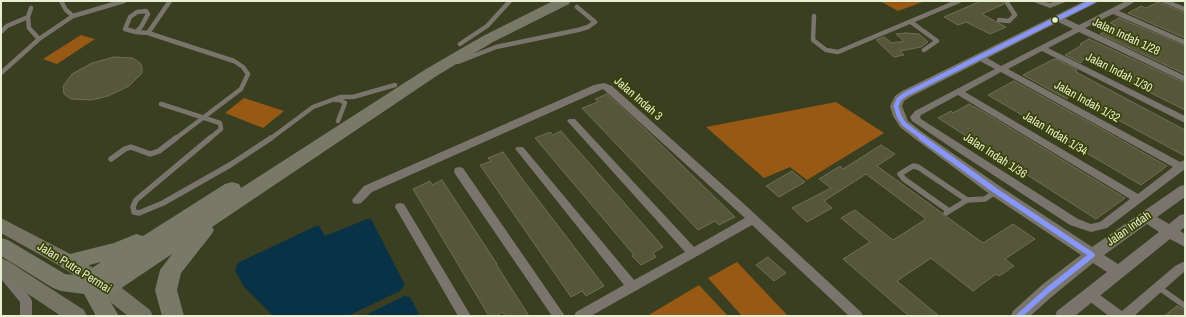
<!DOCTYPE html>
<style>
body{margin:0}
#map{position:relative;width:1186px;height:317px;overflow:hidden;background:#3a3f21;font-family:"Archivo Narrow",sans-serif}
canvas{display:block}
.frame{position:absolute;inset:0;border:2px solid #e8efd2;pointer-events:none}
</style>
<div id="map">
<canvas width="1186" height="317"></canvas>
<div class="frame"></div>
</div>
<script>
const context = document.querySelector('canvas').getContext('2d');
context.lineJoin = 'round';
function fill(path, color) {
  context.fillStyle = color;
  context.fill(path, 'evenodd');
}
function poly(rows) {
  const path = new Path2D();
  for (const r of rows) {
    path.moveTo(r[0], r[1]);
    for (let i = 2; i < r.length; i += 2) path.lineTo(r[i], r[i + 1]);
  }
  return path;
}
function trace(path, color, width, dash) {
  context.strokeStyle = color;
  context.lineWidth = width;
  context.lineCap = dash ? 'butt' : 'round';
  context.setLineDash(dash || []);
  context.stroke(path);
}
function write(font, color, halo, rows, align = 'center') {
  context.font = font + ' "Archivo Narrow",sans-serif';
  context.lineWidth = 3.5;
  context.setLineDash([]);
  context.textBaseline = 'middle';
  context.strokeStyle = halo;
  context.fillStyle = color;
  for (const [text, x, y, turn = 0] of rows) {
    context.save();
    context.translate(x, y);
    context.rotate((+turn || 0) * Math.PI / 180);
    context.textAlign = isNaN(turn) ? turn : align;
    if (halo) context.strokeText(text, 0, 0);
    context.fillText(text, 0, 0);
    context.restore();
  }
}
const green = poly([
 [880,1,925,1,898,11],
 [81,35,95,39,57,64,43,59],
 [244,98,284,111,263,128,225,113],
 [836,102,884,133,807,180,790,167,764,178,706,127],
 [737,262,788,316,742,316,708,278],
 [699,285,728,316,647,316]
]);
const water = poly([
 [367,219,371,219,405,285,400,291,348,316,273,316,244,287,235,270,238,263,246,259,316,226,319,226,325,236],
 [404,296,410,297,420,316,364,316]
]);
const building = poly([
 [981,1,1002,1,1004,4,982,14,1006,27,990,34,966,22,958,25,944,17,981,1],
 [1158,2,1185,13,1185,38,1128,13,1141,6,1146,8,1158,2],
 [1119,18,1185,46,1185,74,1100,34,1115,25,1110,23,1119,18],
 [906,33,919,34,928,42,921,47,900,51,904,55,894,57,876,40,884,37,892,43,904,41,896,34,906,33],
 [1089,39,1185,83,1185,110,1083,59,1081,63,1065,55,1082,45,1080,44,1089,39],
 [114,57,133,58,140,63,142,66,142,73,129,86,108,96,92,100,71,99,64,94,63,86,72,74,92,63,114,57],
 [1056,59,1077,70,1076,72,1185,130,1185,156,1070,94,1067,99,1023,75,1052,60,1056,59],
 [1014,81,1098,127,1167,166,1141,185,988,95,1014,81],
 [607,94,645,129,735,217,719,225,715,221,698,230,582,108,598,102,595,99,607,94],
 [969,104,982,111,1125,198,1096,219,938,118,951,111,953,113,969,104],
 [561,131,663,247,653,253,656,257,641,265,632,256,634,255,535,138,550,132,553,135,561,131],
 [881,145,895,154,877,166,942,213,944,217,947,217,983,243,1013,224,1035,239,1005,259,1014,266,999,276,996,274,973,291,931,258,897,281,939,316,909,316,843,259,870,242,841,218,855,210,893,240,926,219,866,174,824,201,832,208,807,222,792,208,831,188,819,179,840,166,843,169,881,145],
 [503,152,523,180,604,286,586,296,582,291,571,297,480,165,491,161,488,158,503,152],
 [792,171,805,182,779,197,766,186,792,171],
 [442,180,497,264,496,264,529,316,505,316,503,312,496,316,489,316,413,189,430,181,432,185,442,180],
 [768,257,786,273,774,281,756,265,768,257],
 [1177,306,1185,310,1185,316,1164,316,1177,306]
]);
const serviceFar1 = poly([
 [61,1,66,10,73,16],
 [170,1,148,33,234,61,243,67,248,74,241,89,175,139],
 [31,8,28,17,29,28,39,39],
 [146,11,148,14,141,27,136,32,125,29,130,17,137,12,146,11],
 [814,16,813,40,826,50,838,52,959,1],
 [999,20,1009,21,1015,15,1006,1],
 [911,22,937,41,924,50],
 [1,32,7,26,28,17],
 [136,32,148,33],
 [460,44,487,26,510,1],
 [458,62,496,47,578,30,588,27,595,22,577,7],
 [1,73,39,39,73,16,124,1],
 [336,100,340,100,345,103,338,121],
 [161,104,220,123,221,129,209,139],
 [270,139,313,107,340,97,353,97,395,85]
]);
const service = poly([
 [210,138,136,200,133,207,134,212,139,213,163,203,230,165,271,138],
 [111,159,125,149,131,147,150,154,159,151,176,138],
 [949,211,904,179,900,174,913,166,918,167,967,200],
 [946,213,967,200,985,199,995,192],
 [1158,287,1185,306]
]);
const minor = poly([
 [1031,1,1042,1,1050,3,1057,1,1068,1,1050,8,1031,1],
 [1126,1,1136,1,1119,11,1185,40,1185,45,1113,14,1085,28,1185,76,1185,82,1079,32,1048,48,1185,116,1185,123,1042,51,1008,69,1180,162,1185,160,1185,169,1107,228,1091,232,1070,225,961,154,912,121,910,117,915,111,995,69,978,60,977,58,978,56,984,56,1001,66,1073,29,1054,20,1054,16,1060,16,1079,25,1126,1],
 [1001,72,1173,167,1138,194,965,92,1001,72],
 [958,95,1130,199,1100,222,1091,224,1078,219,921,119,920,117,921,115,958,95],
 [1159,1,1170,1,1185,7,1185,12,1159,1],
 [604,83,612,86,743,203,861,312,863,316,849,316,752,225,591,316,574,316,576,312,624,285,517,151,515,149,517,147,523,147,634,280,685,252,569,123,567,121,569,119,575,119,694,247,745,218,603,89,372,192,361,203,357,204,353,203,352,200,364,186,594,85,604,83],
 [459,167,463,168,565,316,552,316,455,174,454,171,455,168,459,167],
 [400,203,404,204,471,316,458,316,395,207,396,204,400,203],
 [1185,261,1185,271,1134,316,1109,316,1085,298,1083,294,1085,290,1089,289,1093,290,1122,311,1175,266,1185,261],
 [1,265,5,267,30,297,32,301,32,316,20,316,20,302,1,279,1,265]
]);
const tertiary = poly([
 [1085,1,1098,1,1096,3,910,97,904,101,902,106,908,121,922,132,1001,187,1092,247,1180,186,1185,185,1185,197,1157,217,1169,224,1180,215,1185,214,1185,227,1180,231,1185,234,1185,247,1170,239,1075,316,1055,316,1057,311,1107,272,1093,263,1055,294,1030,316,1011,316,1013,311,1043,284,1081,255,991,195,914,138,900,127,893,116,890,106,895,96,902,91,1085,1],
 [1147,224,1159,232,1118,264,1104,255,1147,224]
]);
const primary = poly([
 [1,218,76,257,113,281,150,310,153,316,128,316,99,293,62,267,1,233,1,218],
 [1,258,8,261,84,310,87,316,61,316,1,276,1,258]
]);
const motorway = poly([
 [553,1,571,1,569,4,493,42,438,75,212,227,214,230,211,235,181,273,177,290,184,316,162,316,155,290,160,270,172,254,114,293,107,296,119,316,96,316,84,294,61,291,53,288,1,256,1,238,8,240,65,274,84,276,86,272,101,262,69,270,62,268,59,262,62,256,114,243,136,234,143,236,225,184,232,182,239,184,241,188,426,69,483,36,553,1]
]);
const bus1Far1 = poly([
 [924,139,904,124,899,116,896,106,899,99,906,94,1093,1]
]);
const bus1 = poly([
 [922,138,996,191,1092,255,1049,289,1019,316]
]);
const markers = [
 [1055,20,3.5,"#e8efd2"]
];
const streetNames = [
 ["Jalan Indah 1/28",1126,37,25],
 ["Jalan Indah 1/30",1119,73,27],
 ["Jalan Indah 3",638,99,41],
 ["Jalan Indah 1/32",1087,102,29],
 ["Jalan Indah 1/34",1055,134,31],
 ["Jalan Indah 1/36",995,156,33],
 ["Jalan Indah",1129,229,-35],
 ["Jalan Putra Permai",74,268,32]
];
fill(green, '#975914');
fill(water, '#0a3246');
fill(building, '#56573a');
trace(building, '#6f6f57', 1);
trace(serviceFar1, '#7a756c', 4.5);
trace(service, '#7a756c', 5.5);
fill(minor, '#7a756c');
fill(tertiary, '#7a756c');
fill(primary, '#767565');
fill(motorway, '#787968');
trace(bus1Far1, '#8697f9', 4.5);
trace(bus1, '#8697f9', 5.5);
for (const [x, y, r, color] of markers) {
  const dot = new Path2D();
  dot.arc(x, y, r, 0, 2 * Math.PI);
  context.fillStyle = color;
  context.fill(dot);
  trace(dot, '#384106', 1.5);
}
write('12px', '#e8efd2', '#384106', streetNames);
</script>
